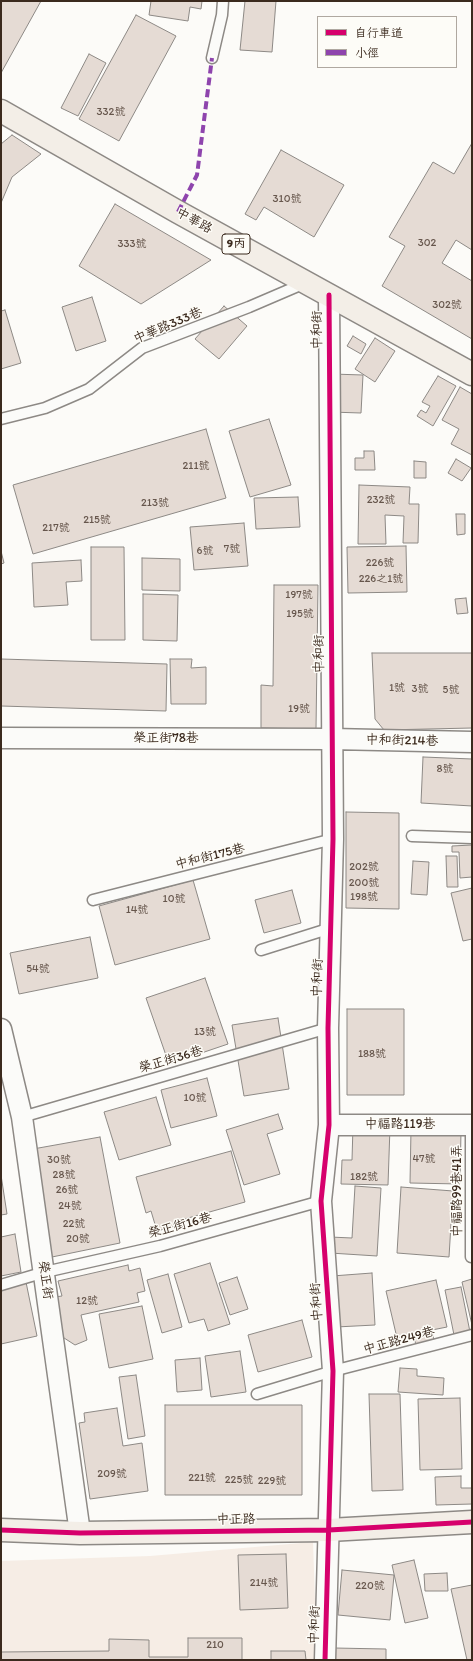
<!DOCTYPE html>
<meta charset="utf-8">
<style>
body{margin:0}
#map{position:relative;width:473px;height:1661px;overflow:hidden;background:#fcfbf8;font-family:Itim,"LXGW WenKai TC",sans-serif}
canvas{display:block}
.frame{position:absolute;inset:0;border:2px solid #3b2a1e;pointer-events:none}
.legend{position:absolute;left:317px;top:16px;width:140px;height:52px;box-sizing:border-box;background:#fdfcf7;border:1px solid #afa8a0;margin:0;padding:5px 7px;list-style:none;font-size:12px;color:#3b2a1e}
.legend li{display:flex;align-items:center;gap:8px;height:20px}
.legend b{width:20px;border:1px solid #afa8a0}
</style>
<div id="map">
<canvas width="473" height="1661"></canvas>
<div class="frame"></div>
<ul class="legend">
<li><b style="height:5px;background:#d6006c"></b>自行車道</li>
<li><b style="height:5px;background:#8e44ad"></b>小徑</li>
</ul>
</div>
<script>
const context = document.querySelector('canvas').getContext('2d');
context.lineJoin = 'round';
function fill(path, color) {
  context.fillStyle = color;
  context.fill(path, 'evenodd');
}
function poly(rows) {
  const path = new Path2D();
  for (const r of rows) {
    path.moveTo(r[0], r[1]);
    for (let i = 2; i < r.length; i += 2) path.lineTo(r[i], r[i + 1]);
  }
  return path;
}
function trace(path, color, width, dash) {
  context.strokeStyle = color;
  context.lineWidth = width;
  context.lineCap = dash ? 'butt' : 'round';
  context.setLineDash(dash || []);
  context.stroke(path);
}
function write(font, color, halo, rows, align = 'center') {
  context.font = font + ' Itim,"LXGW WenKai TC",sans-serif';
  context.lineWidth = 3;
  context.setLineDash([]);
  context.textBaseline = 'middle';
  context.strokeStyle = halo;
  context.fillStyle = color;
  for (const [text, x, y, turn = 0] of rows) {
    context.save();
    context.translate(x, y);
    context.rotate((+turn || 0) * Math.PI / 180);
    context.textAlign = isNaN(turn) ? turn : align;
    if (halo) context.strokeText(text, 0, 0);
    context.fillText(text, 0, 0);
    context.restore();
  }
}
const built = poly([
 [313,1542,317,1660,1,1660,1,1561,150,1556]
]);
const building = poly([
 [1,1,41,1,1,73,1,1],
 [151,1,202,1,201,9,190,7,188,21,149,15,151,1],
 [245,1,276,1,272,52,240,50,245,1],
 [136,15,176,36,119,141,79,119,136,15],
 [89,54,106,63,78,116,61,108,89,54],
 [12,135,41,154,12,177,1,203,1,144,12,135],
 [472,143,472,250,456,240,442,263,472,281,472,339,382,286,405,246,389,237,433,162,454,174,472,143],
 [281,150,344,185,314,237,264,207,256,220,245,214,281,150],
 [115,204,211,260,141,304,79,266,115,204],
 [92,297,106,341,76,351,62,307,92,297],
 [224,306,247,326,219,359,195,339,224,306],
 [5,310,21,363,1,369,1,311,5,310],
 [353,336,366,344,361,354,347,346,353,336],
 [375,338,395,351,375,382,355,369,375,338],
 [332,374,363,375,361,413,330,412,332,374],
 [438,376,456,386,433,426,417,416,421,410,426,413,430,406,422,402,438,376],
 [460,387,472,394,472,455,451,444,459,429,442,420,460,387],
 [269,419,291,485,250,497,229,431,269,419],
 [206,429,226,498,33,554,13,485,206,429],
 [364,451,374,451,375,470,355,470,355,458,364,458,364,451],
 [456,459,471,468,462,481,448,473,456,459],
 [414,461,426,462,426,478,414,478,414,461],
 [359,485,410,487,409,504,419,504,418,543,403,543,404,516,385,515,386,544,358,544,359,485],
 [298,497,300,527,256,529,254,498,298,497],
 [456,514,465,514,465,534,457,535,456,514],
 [244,523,248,566,194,570,190,527,244,523],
 [406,546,407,592,348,593,347,547,406,546],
 [91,547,124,547,125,640,91,640,91,547],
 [1,551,4,563,1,564,1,551],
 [142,558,180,559,180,591,142,590,142,558],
 [81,560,82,581,66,582,68,605,34,607,32,563,81,560],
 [274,585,318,585,316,729,261,728,261,685,273,686,274,585],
 [143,594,178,595,177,641,143,640,143,594],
 [466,598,468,613,457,614,455,599,466,598],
 [372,653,472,653,472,728,384,730,375,719,372,653],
 [1,659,167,664,166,711,1,706,1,659],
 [170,659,192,659,191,668,206,667,206,704,171,704,170,659],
 [423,757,472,759,472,806,421,803,423,757],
 [346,812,399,813,399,909,346,908,346,812],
 [472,845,472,877,460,878,459,852,452,852,452,846,472,845],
 [446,856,457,856,458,887,447,887,446,856],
 [413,861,429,862,427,895,411,894,413,861],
 [193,880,210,939,115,965,99,906,193,880],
 [472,888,472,939,463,941,451,893,472,888],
 [292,890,301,923,264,933,255,900,292,890],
 [90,937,98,978,19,994,10,953,90,937],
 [205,978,228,1044,169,1064,146,998,205,978],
 [347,1009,404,1009,404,1095,347,1095,347,1009],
 [278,1018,289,1089,244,1096,232,1025,278,1018],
 [207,1078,217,1116,171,1128,161,1090,207,1078],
 [156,1097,171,1145,119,1160,104,1112,156,1097],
 [278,1114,283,1129,267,1134,280,1174,244,1185,226,1130,278,1114],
 [353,1126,390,1127,388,1185,341,1184,342,1160,352,1160,353,1126],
 [411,1130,461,1131,460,1184,410,1183,411,1130],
 [100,1137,120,1243,52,1257,33,1149,100,1137],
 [231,1151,245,1202,181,1220,183,1224,157,1231,151,1211,146,1213,136,1177,231,1151],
 [1,1175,7,1214,1,1215,1,1175],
 [355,1186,381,1188,377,1256,330,1253,330,1237,352,1238,355,1186],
 [401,1187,453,1191,449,1257,397,1253,401,1187],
 [15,1234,21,1272,1,1276,1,1237,15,1234],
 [210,1263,230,1324,208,1331,204,1319,189,1323,174,1274,210,1263],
 [128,1265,129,1271,140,1268,145,1291,137,1293,139,1302,81,1315,87,1340,75,1345,61,1336,55,1297,62,1296,58,1281,128,1265],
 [372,1273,375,1325,336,1327,332,1276,372,1273],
 [168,1274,182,1327,162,1333,147,1280,168,1274],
 [237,1277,248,1309,230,1315,219,1283,237,1277],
 [472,1279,472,1325,462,1282,472,1279],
 [436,1280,447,1327,432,1330,434,1341,416,1345,413,1334,397,1338,386,1291,436,1280],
 [26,1282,37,1336,1,1344,1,1289,26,1282],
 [461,1287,470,1332,454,1335,445,1290,461,1287],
 [142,1306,153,1359,109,1368,99,1314,142,1306],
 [302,1320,312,1357,258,1372,248,1335,302,1320],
 [240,1351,246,1392,211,1397,205,1356,240,1351],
 [200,1358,202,1390,177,1392,175,1360,200,1358],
 [400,1368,417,1369,417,1376,444,1378,443,1395,398,1392,400,1368],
 [136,1375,145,1436,128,1439,119,1377,136,1375],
 [369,1394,400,1394,403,1490,372,1491,369,1394],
 [460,1398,462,1469,420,1470,418,1399,460,1398],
 [165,1405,302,1405,302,1495,165,1495,165,1405],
 [117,1408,123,1446,142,1443,148,1491,90,1499,79,1423,85,1422,84,1413,117,1408],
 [461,1476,461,1488,472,1488,472,1504,436,1505,435,1477,461,1476],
 [286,1554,288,1608,240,1610,238,1555,286,1554],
 [414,1560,428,1618,405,1623,392,1565,414,1560],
 [342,1570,394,1575,390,1620,338,1615,342,1570],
 [447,1573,448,1591,425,1591,424,1574,447,1573],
 [472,1585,472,1660,467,1660,451,1589,472,1585],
 [188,1638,242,1638,242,1660,1,1660,1,1652,109,1651,109,1639,149,1640,149,1657,188,1657,188,1638],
 [334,1648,386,1649,386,1660,334,1660,334,1648],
 [271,1651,305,1651,306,1660,271,1660,271,1651]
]);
const service = poly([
 [212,58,222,15,223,1],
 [1,419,45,408,89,389,142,348,249,307,305,283],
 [412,836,472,838],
 [93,900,333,839],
 [261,950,331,928],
 [22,1117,328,1028],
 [471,1125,471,1257],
 [1,1285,45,1272,160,1246,321,1201],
 [257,1394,333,1371,472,1335]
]);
const minor = poly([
 [1,738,332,739,472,742],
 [1,1029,22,1117,80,1533],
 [329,1125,472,1125],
 [325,1660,333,1371,321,1201,329,1125,328,1028,333,839,329,295]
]);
const primary = poly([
 [1,111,178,212,472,374],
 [1,1530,80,1533,329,1530,472,1522]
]);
const quiet = poly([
 [178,212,197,175,212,58]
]);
const cycleway = poly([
 [1,1530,80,1533,329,1530,472,1522],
 [325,1660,333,1371,321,1201,329,1125,328,1028,333,839,329,295]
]);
const numberNames = [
 ["332號",111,112],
 ["310號",287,199],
 ["302",427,243],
 ["333號",132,244],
 ["302號",447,305],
 ["211號",196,466],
 ["232號",381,500],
 ["213號",155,503],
 ["215號",97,520],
 ["217號",56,528],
 ["7號",232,549],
 ["6號",205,551],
 ["226號",380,563],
 ["226之1號",381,579],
 ["197號",299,595],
 ["195號",300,614],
 ["1號",397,688],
 ["3號",420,689],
 ["5號",451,690],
 ["19號",299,709],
 ["8號",445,769],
 ["202號",364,867],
 ["200號",364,883],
 ["198號",364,897],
 ["10號",174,899],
 ["14號",137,910],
 ["54號",38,969],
 ["13號",205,1032],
 ["188號",372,1054],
 ["10號",195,1098],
 ["47號",424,1159],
 ["30號",59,1160],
 ["28號",64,1175],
 ["182號",364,1177],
 ["26號",67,1190],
 ["24號",70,1206],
 ["22號",74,1224],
 ["20號",78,1239],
 ["12號",87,1301],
 ["209號",112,1474],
 ["221號",202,1478],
 ["225號",239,1480],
 ["229號",272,1481],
 ["214號",264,1583],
 ["220號",370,1586],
 ["210",215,1645]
];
const shields = [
 [236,244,28]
];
const shieldNames = [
 ["9丙",236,244]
];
const streetNames = [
 ["中華路",194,221,29],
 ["中華路333巷",168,326,-23],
 ["中和街",318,330,-90],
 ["中和街",320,654,-90],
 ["榮正街78巷",166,739],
 ["中和街214巷",402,741,1],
 ["中和街175巷",210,857,-14],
 ["中和街",318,978,-88],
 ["榮正街36巷",171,1060,-16],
 ["中福路119巷",400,1125],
 ["中福路99巷41弄",458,1191,-90],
 ["榮正街16巷",180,1226,-15],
 ["榮正街",45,1280,82],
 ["中和街",317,1302,-94],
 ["中正路249巷",399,1341,-15],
 ["中正路",236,1520,-1],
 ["中和街",315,1625,-88]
];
fill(built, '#f6ede5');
fill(building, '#e5dbd4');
trace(building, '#8d8985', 1);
trace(service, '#8d8985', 13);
trace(minor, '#8d8985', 23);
trace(primary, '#8d8985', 25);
trace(service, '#fbfbf9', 10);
trace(minor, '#fbfbf9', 20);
trace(primary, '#f3eee7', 22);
trace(quiet, '#8e44ad', 4, [8, 4]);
trace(cycleway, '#d6006c', 5);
write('11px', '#66564c', null, numberNames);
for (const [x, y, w] of shields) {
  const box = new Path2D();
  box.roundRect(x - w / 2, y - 10, w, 20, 3);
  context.fillStyle = '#fdfcf7';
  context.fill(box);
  trace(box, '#3b2a1e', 1);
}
write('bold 12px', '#3b2a1e', null, shieldNames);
write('13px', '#3b2a1e', '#fdfcf7', streetNames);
</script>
